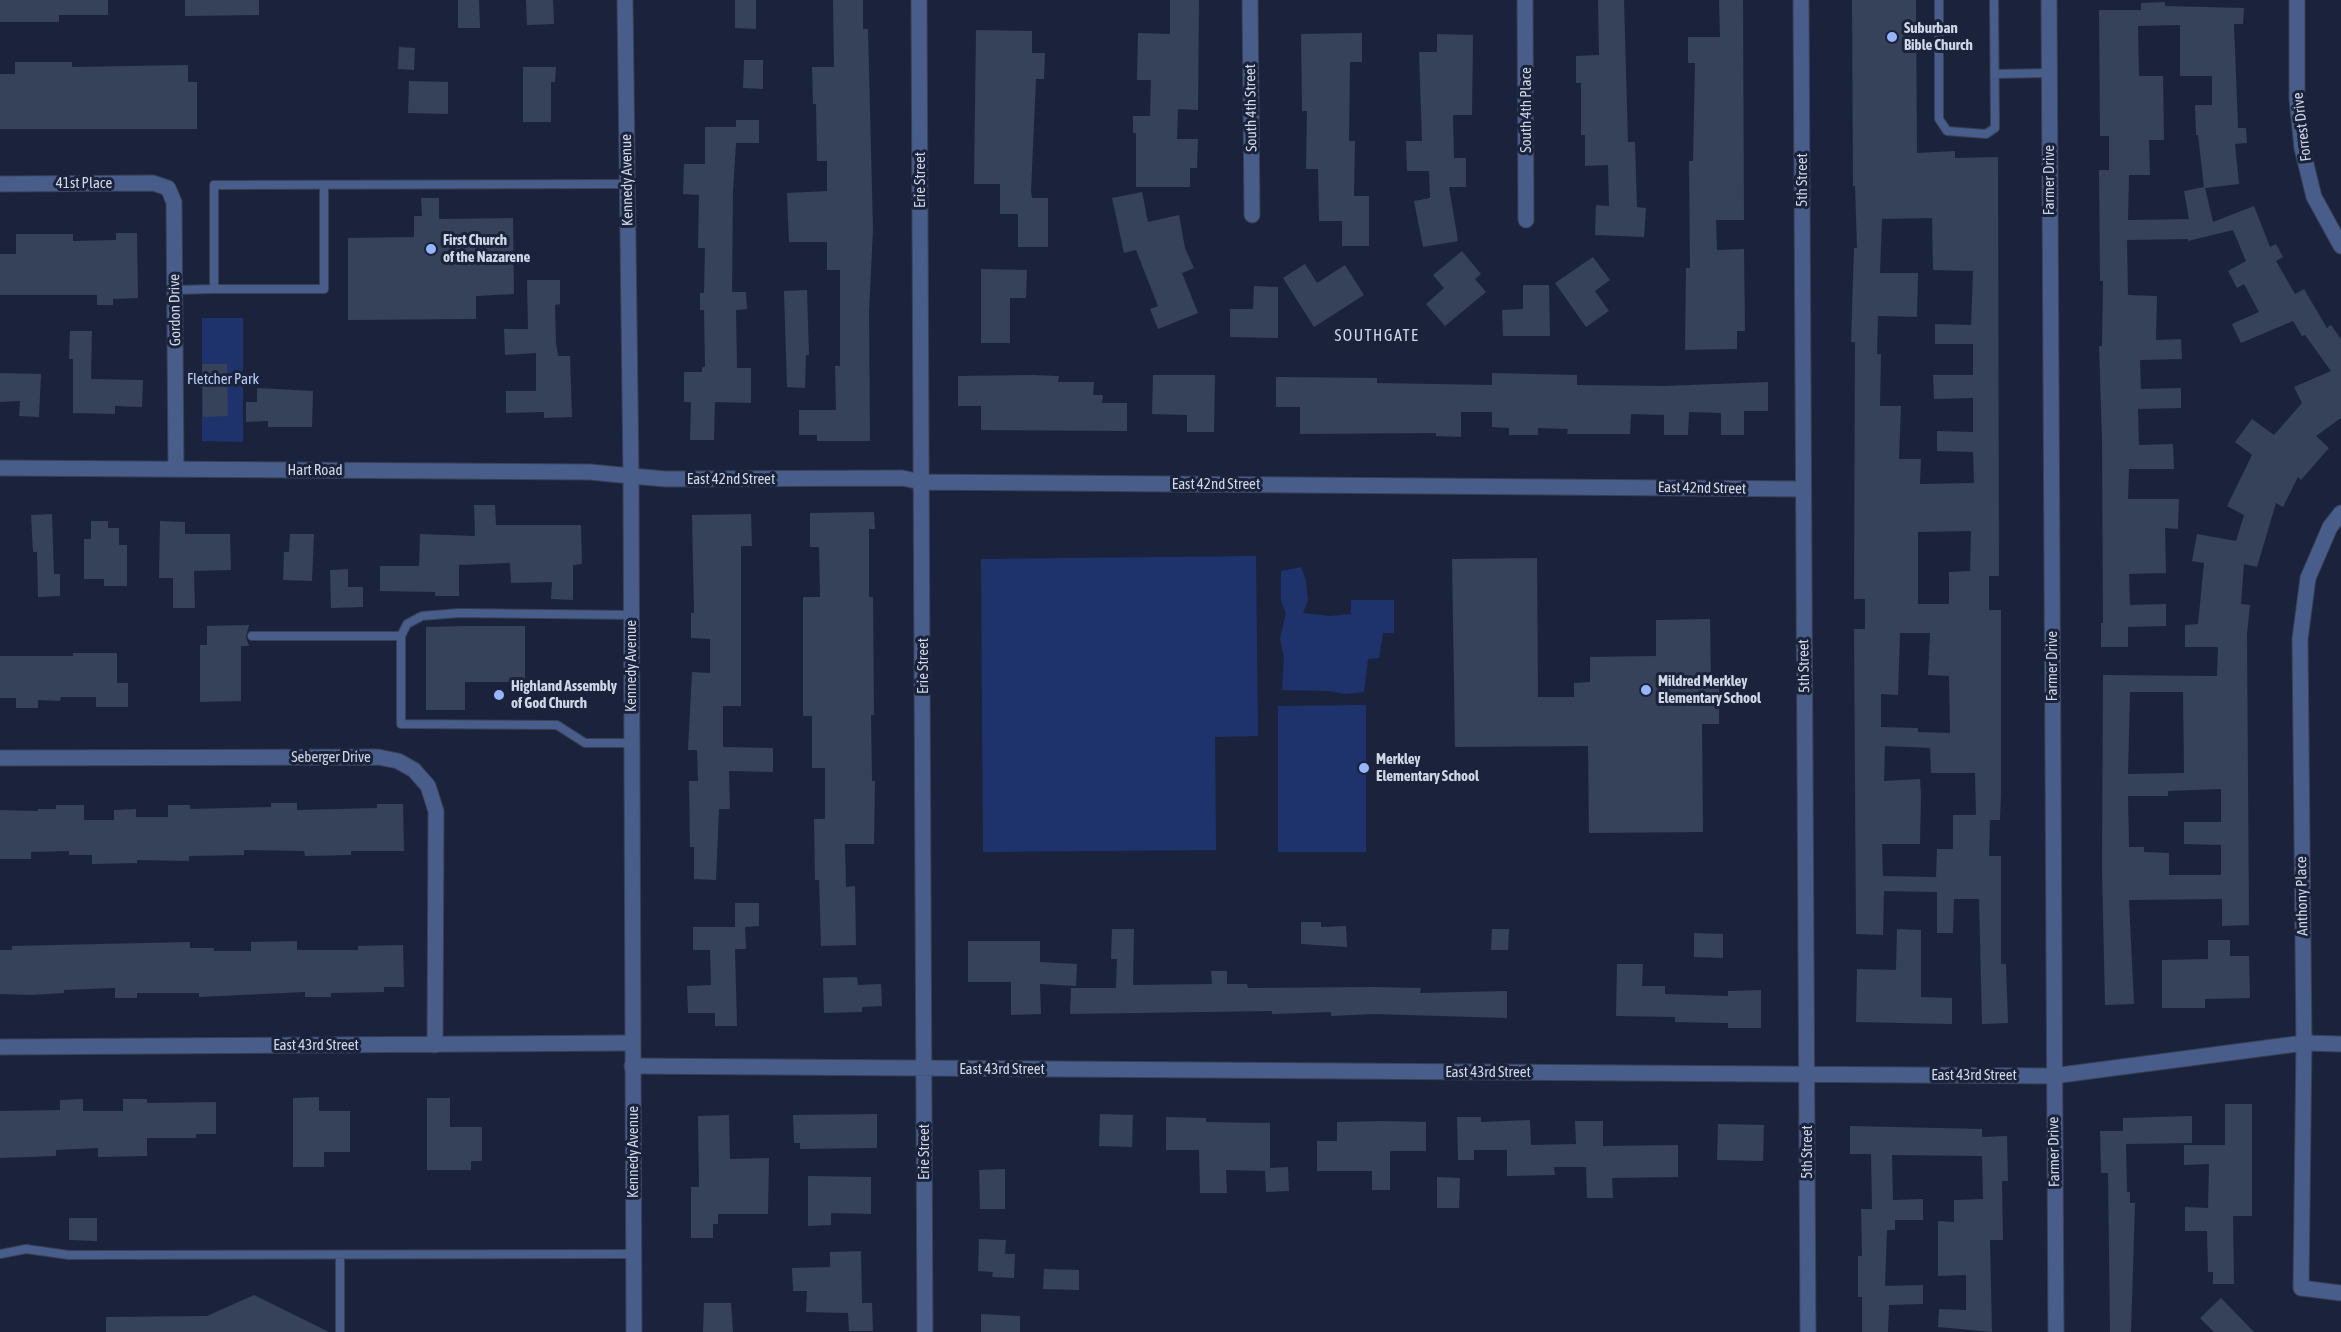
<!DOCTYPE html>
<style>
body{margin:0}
canvas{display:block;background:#1a233b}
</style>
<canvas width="2341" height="1332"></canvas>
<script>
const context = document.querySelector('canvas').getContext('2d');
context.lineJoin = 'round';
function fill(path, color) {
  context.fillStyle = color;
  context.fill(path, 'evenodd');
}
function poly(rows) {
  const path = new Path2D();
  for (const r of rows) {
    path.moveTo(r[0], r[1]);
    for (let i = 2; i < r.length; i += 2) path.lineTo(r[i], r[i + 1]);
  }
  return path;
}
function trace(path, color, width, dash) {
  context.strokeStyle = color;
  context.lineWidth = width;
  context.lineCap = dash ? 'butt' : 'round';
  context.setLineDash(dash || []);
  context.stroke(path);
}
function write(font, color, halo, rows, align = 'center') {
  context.font = font + ' "Asap Condensed",sans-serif';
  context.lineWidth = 6;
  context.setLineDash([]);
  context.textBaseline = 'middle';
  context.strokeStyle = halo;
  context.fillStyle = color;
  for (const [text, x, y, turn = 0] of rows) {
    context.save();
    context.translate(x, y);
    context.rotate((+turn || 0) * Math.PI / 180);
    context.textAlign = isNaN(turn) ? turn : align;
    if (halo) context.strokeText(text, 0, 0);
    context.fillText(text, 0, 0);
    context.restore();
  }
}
const green = poly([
 [202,318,243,318,243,442,202,441],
 [1256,556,1258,736,1215,737,1216,850,983,852,981,559],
 [1301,567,1306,581,1308,601,1303,613,1330,616,1351,614,1351,600,1394,600,1394,633,1383,633,1379,658,1368,659,1364,692,1346,694,1328,691,1282,690,1284,658,1280,639,1286,613,1281,601,1281,571],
 [1366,705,1366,852,1278,852,1278,706]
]);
const building = poly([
 [0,0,108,0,108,15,59,15,59,22,0,22],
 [185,0,259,0,259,15,185,16],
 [458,0,479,0,480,28,458,28],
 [526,0,553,0,554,24,527,25],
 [735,0,756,0,756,29,735,28],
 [833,0,863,0,863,29,868,29,873,230,869,311,870,441,817,441,817,435,799,435,799,410,836,410,835,366,840,366,840,270,827,270,827,242,789,242,787,193,827,191,827,161,817,161,816,104,813,104,812,67,834,67],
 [1170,0,1199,0,1198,110,1178,109,1177,139,1198,139,1197,168,1190,168,1190,187,1136,187,1136,133,1133,133,1133,116,1150,116,1151,80,1137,80,1138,33,1170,34],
 [1598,0,1624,0,1628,142,1635,142,1637,207,1646,208,1644,237,1595,235,1596,205,1609,206,1608,165,1585,166,1585,135,1581,135,1581,83,1576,83,1576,56,1599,55],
 [1719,0,1743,0,1744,220,1716,220,1717,250,1744,249,1745,331,1737,331,1737,349,1685,350,1686,268,1690,268,1689,161,1693,161,1695,63,1688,63,1688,37,1720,37],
 [1852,0,1916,0,1917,153,1955,151,1955,158,1998,157,1999,576,1989,576,1989,610,2001,610,2001,795,2000,820,1990,820,1989,856,2001,856,2001,964,2006,964,2008,1023,1982,1024,1979,899,1954,899,1953,933,1937,933,1937,892,1884,891,1883,935,1856,934,1854,629,1865,629,1865,599,1854,599,1855,342,1851,342,1854,248,1857,248,1855,186,1853,186],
 [1932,218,1933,270,1973,271,1971,325,1935,324,1935,344,1973,344,1973,375,1933,375,1934,399,1973,398,1973,432,1937,431,1937,451,1973,452,1974,483,1920,484,1921,459,1899,459,1901,406,1880,406,1881,354,1877,354,1878,316,1917,317,1918,273,1880,273,1882,219],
 [1971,531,1970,571,1949,572,1949,604,1918,604,1918,532],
 [1900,633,1930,633,1928,675,1949,676,1950,733,1918,732,1918,728,1881,727,1881,694,1898,695],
 [1885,746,1930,748,1931,773,1975,773,1976,815,1953,815,1953,849,1937,849,1936,877,1883,876,1882,844,1920,844,1921,795,1920,779,1884,781],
 [2165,2,2165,6,2244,8,2243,24,2234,24,2238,128,2246,128,2247,143,2235,144,2239,184,2205,188,2213,222,2254,206,2270,247,2276,244,2283,257,2276,261,2295,294,2304,289,2327,328,2331,325,2341,339,2341,418,2316,436,2329,448,2301,480,2298,477,2283,507,2276,503,2257,567,2244,564,2241,604,2250,605,2247,634,2249,925,2222,926,2222,899,2129,900,2134,1004,2105,1005,2102,869,2103,675,2217,676,2218,647,2185,647,2185,625,2198,624,2204,563,2192,561,2197,534,2236,541,2244,515,2227,506,2252,455,2235,442,2252,419,2274,435,2302,403,2294,387,2331,371,2305,335,2302,336,2293,321,2241,343,2232,324,2259,312,2244,284,2237,288,2228,271,2246,261,2233,230,2188,241,2188,239,2127,240,2128,295,2157,296,2156,340,2181,339,2182,359,2140,360,2141,389,2181,388,2181,408,2138,409,2139,445,2173,444,2174,469,2129,469,2128,499,2179,499,2178,529,2165,528,2166,573,2129,574,2130,605,2166,604,2166,626,2128,627,2128,647,2101,647,2101,623,2103,623,2102,440,2099,346,2102,346,2103,281,2100,281,2099,170,2109,170,2109,136,2100,136,2099,10,2141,10,2141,3],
 [2180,25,2180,76,2212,76,2212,105,2195,105,2196,135,2198,135,2204,187,2184,191,2189,219,2128,220,2129,175,2150,175,2149,140,2164,140,2163,76,2139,76,2138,26],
 [2130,692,2183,692,2184,773,2128,774],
 [2221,789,2221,822,2184,822,2184,844,2221,845,2221,875,2169,875,2169,853,2144,852,2144,847,2129,847,2128,796,2168,796,2168,791],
 [976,30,1032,31,1032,53,1045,53,1044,79,1036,79,1031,191,1032,198,1048,198,1048,247,1018,247,1018,214,1000,214,1000,184,974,184],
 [1362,33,1362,62,1350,62,1349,141,1355,141,1354,196,1369,196,1369,246,1342,246,1342,221,1319,221,1318,169,1306,169,1307,111,1302,111,1301,34],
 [1437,34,1473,35,1472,115,1453,115,1454,158,1466,158,1466,187,1449,187,1458,241,1423,247,1414,201,1430,198,1429,171,1407,171,1406,141,1422,141,1419,52,1437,52],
 [399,47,415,48,414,70,398,69],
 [744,60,763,60,763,89,743,88],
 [15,62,72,62,72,67,188,65,188,82,197,82,197,129,0,129,0,74,15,74],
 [523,67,556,67,555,82,551,82,551,122,523,122],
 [409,81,448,82,448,114,408,113],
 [736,120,759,120,759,143,736,143,733,191,732,292,746,292,747,309,736,310,737,368,751,368,751,403,715,402,714,440,690,440,691,402,684,402,684,372,702,372,702,367,705,367,704,310,700,310,700,293,704,293,705,248,698,248,699,195,683,194,684,164,705,164,705,127,736,127],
 [1142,192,1148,222,1179,215,1185,248,1194,268,1182,273,1198,313,1158,329,1150,309,1158,306,1136,250,1124,253,1112,198],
 [421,198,439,198,439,219,513,218,514,294,476,296,476,319,348,320,348,238,414,237,414,216,422,216],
 [116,233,137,233,138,298,113,299,113,305,97,305,97,295,0,295,0,254,16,254,16,234,73,234,73,241,116,240],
 [1462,251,1481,274,1475,279,1486,292,1445,326,1426,304,1444,288,1433,275],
 [1593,257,1610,280,1595,291,1609,311,1586,327,1555,283],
 [1305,264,1317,283,1345,265,1364,295,1314,327,1283,278],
 [981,269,1027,270,1026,298,1010,298,1010,343,981,343],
 [527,280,560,280,560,304,555,305,556,343,558,356,570,356,572,417,544,418,544,412,506,413,506,391,536,391,536,353,505,355,504,329,528,329],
 [1523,285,1549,285,1550,336,1503,336,1502,310,1523,309],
 [1254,286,1278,287,1278,338,1230,337,1230,309,1253,309],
 [807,290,809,355,806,355,805,388,787,387,784,291],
 [70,331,92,331,91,379,143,380,142,407,115,406,115,414,73,413,73,359,69,359],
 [202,364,227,364,228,416,203,417],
 [0,373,41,374,39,417,19,416,20,401,0,402],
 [1492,373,1577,375,1577,385,1664,386,1768,382,1768,411,1744,411,1744,435,1721,435,1721,413,1689,412,1688,435,1664,435,1664,415,1631,414,1630,434,1567,434,1568,429,1538,428,1538,435,1509,435,1509,428,1492,427,1492,412,1461,412,1461,437,1436,436,1436,433,1300,434,1300,407,1276,407,1276,377,1377,378,1377,383,1492,385],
 [1032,375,1059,376,1058,382,1094,382,1093,395,1103,395,1102,403,1127,403,1127,431,981,430,981,406,958,406,958,376],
 [1153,375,1215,375,1214,432,1187,432,1187,415,1152,414],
 [257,388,313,391,312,427,268,427,268,421,246,422,246,402,257,402],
 [474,505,495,505,496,525,581,525,582,564,573,565,573,600,551,599,552,582,511,583,510,563,459,565,459,596,435,596,435,592,380,591,380,566,419,566,420,534,475,536],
 [874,512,875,529,869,529,869,597,873,597,874,715,871,715,872,781,875,781,874,844,845,844,846,887,855,886,856,945,821,946,819,880,815,880,814,819,825,819,825,768,812,768,812,716,803,716,803,597,820,597,819,547,810,547,810,513],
 [52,514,54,574,60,574,60,596,38,597,37,552,33,552,31,515],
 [751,514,752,546,741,546,741,706,723,706,723,747,773,748,773,772,729,771,730,809,719,809,716,880,694,879,694,847,690,847,689,781,698,781,697,750,688,750,692,672,710,673,710,639,691,638,691,613,694,613,692,515],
 [91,521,108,521,108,528,119,528,119,545,127,545,127,586,104,586,104,579,84,579,84,539,91,539],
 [160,521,185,522,185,534,230,534,231,570,194,571,195,608,173,608,173,578,159,578],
 [290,534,314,534,312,581,283,580,284,552,289,552],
 [1537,558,1538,697,1574,697,1574,683,1590,682,1590,657,1656,656,1656,620,1710,619,1711,679,1719,679,1719,724,1702,724,1703,832,1589,833,1588,746,1455,747,1452,559],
 [348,569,348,587,363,587,363,607,331,608,330,570],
 [249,625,246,637,249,646,241,646,241,701,200,702,200,645,207,645,207,626],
 [462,626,525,626,525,682,465,682,465,710,426,710,426,627],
 [73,653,117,653,117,683,128,683,128,707,96,707,96,697,61,697,60,701,38,700,38,708,16,708,16,698,0,698,0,656,73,656],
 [271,803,297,803,297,810,377,808,377,804,403,804,404,851,351,851,351,855,305,856,304,851,244,850,244,855,189,856,189,861,137,860,137,863,92,864,92,855,69,855,69,851,31,852,31,859,0,859,0,810,38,811,38,809,56,809,56,805,84,805,84,820,114,820,114,810,136,809,136,817,168,817,168,805,190,805,190,809,271,807],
 [735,903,759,903,759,926,745,927,746,949,735,949,737,1026,715,1026,715,1013,688,1013,687,986,711,985,710,950,693,950,693,927,735,927],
 [1301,922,1321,922,1321,927,1346,926,1347,947,1301,944],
 [1112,929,1134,929,1133,985,1212,984,1211,971,1227,971,1227,984,1247,984,1248,988,1374,987,1421,988,1420,993,1507,991,1507,1018,1374,1014,1331,1016,1331,1012,1272,1014,1272,1011,1070,1014,1071,988,1116,988,1117,959,1111,959],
 [1492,929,1509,929,1508,950,1491,950],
 [1897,929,1921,930,1921,997,1952,998,1952,1024,1856,1022,1857,969,1896,970],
 [1694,933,1723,934,1723,958,1694,957],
 [2208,940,2230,940,2230,956,2249,956,2250,998,2205,999,2205,1008,2162,1008,2162,960,2208,959],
 [297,941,297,950,358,950,358,946,403,945,404,987,384,987,384,992,331,993,331,997,305,997,305,992,199,997,199,993,137,993,137,998,115,998,115,988,64,990,64,993,31,995,0,994,0,950,12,950,12,946,190,942,190,948,214,948,214,951,251,951,251,942],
 [968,941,1040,941,1040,962,1077,964,1076,986,1040,984,1041,1014,1011,1015,1011,982,968,982],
 [1617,964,1643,964,1642,986,1665,986,1665,994,1728,996,1728,991,1761,990,1761,1028,1728,1028,1728,1023,1675,1022,1675,1017,1616,1016],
 [857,977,858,985,881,984,882,1006,862,1007,862,1012,824,1013,823,978],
 [319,1097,319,1111,350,1111,350,1152,324,1152,324,1167,293,1167,293,1098],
 [427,1098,450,1098,450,1127,482,1127,482,1161,471,1161,471,1170,427,1170],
 [83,1099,83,1111,123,1111,123,1099,147,1099,147,1103,216,1102,216,1134,196,1134,196,1138,147,1138,147,1156,98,1157,98,1148,56,1150,56,1156,0,1158,0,1111,60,1110,60,1100],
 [2225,1104,2252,1104,2252,1216,2233,1216,2234,1284,2213,1284,2213,1272,2208,1272,2207,1231,2185,1231,2185,1207,2208,1208,2209,1164,2184,1165,2184,1145,2225,1145],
 [877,1114,877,1148,800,1149,800,1143,794,1143,793,1115],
 [1100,1114,1133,1115,1132,1147,1099,1146],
 [729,1115,730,1159,769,1158,768,1214,718,1214,718,1224,713,1224,713,1238,691,1238,691,1187,699,1187,698,1116],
 [2192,1116,2192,1143,2126,1144,2127,1192,2130,1192,2130,1203,2135,1203,2131,1332,2110,1332,2108,1173,2101,1173,2100,1131,2123,1131,2123,1118],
 [1166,1117,1206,1118,1206,1122,1270,1123,1270,1168,1288,1167,1289,1191,1266,1192,1265,1171,1226,1170,1227,1193,1200,1193,1199,1150,1166,1150],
 [1457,1117,1481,1117,1481,1122,1530,1120,1531,1145,1576,1144,1575,1121,1603,1121,1603,1146,1678,1145,1678,1177,1612,1178,1613,1198,1587,1198,1586,1167,1554,1167,1555,1175,1507,1176,1507,1150,1474,1150,1474,1160,1458,1160],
 [1383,1121,1426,1122,1426,1151,1390,1151,1390,1190,1372,1190,1372,1171,1317,1171,1317,1141,1337,1141,1337,1122],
 [1718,1124,1764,1125,1763,1161,1717,1160],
 [1850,1126,1982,1129,1982,1137,2007,1136,2008,1181,2002,1181,2003,1240,1990,1240,1992,1332,1938,1327,1939,1309,1966,1310,1966,1275,1938,1276,1938,1221,1954,1222,1954,1200,1983,1199,1982,1156,1892,1155,1893,1200,1923,1199,1923,1220,1895,1220,1895,1230,1887,1230,1885,1286,1923,1285,1923,1304,1889,1305,1888,1332,1862,1332,1862,1297,1858,1297,1858,1256,1862,1256,1861,1209,1872,1209,1871,1154,1850,1154],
 [1005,1169,1005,1209,980,1209,979,1170],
 [808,1176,871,1177,871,1214,831,1213,831,1225,808,1226],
 [1437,1177,1460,1178,1459,1208,1437,1208],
 [69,1218,97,1218,97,1241,69,1240],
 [979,1239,1006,1240,1005,1254,1015,1254,1014,1278,992,1277,993,1272,978,1271],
 [861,1251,862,1303,872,1303,873,1331,849,1331,848,1313,806,1312,807,1291,793,1291,792,1268,830,1267,830,1252],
 [1044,1269,1079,1270,1079,1290,1043,1289],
 [254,1295,329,1332,106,1332,106,1317,207,1316],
 [2221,1298,2254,1332,2214,1332,2200,1318],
 [704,1303,731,1303,733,1332,703,1332],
 [981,1314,1020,1316,1020,1332,981,1332]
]);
const service = poly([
 [1939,0,1939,119,1947,131,1986,134,1995,128,1994,0],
 [1995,74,2049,73],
 [324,185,324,289,214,289,214,185,627,184],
 [175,290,214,289],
 [252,636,401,636,401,724,557,725,585,743,631,743],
 [401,636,407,624,422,616,459,613,631,615],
 [0,1254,26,1249,69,1255,634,1254],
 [340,1332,340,1255]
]);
const minor = poly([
 [919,0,925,1332],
 [1250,0,1252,215],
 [1525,0,1526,220],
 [1801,0,1808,1332],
 [2049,0,2056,1332],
 [2297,0,2297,99,2302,148,2314,197,2341,246],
 [0,184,153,183,168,188,174,202,176,469],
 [631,476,666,479,902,478,922,482,1802,489],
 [2341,513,2330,527,2308,578,2300,639,2304,1043,2301,1288,2341,1293],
 [0,758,378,757,398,761,414,770,428,786,436,811,435,1045],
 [0,1047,632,1043],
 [632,1066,2053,1076,2304,1043,2341,1044]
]);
const tertiary = poly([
 [625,0,631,476,634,1332],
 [0,468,590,472,631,476]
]);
const markers = [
 [1892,37,6,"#97b6fd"],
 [431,249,6,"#97b6fd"],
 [1646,690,6,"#97b6fd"],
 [499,695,6,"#97b6fd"],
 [1364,768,6,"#97b6fd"]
];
const poiNames = [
 ["Suburban",1904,28],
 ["Bible Church",1904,45],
 ["First Church",443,240],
 ["of the Nazarene",443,257],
 ["Mildred Merkley",1658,681],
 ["Elementary School",1658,698],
 ["Highland Assembly",511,686],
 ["of God Church",511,703],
 ["Merkley",1376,759],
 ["Elementary School",1376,776]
];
const streetNames = [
 ["South 4th Street",1251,108,-91],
 ["South 4th Place",1526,110,-90],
 ["Forrest Drive",2302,127,-97],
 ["Kennedy Avenue",627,180,-91],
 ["Erie Street",920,180,-90],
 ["5th Street",1802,180,-90],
 ["Farmer Drive",2049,180,-90],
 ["41st Place",84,183],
 ["Gordon Drive",175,310,-91],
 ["Hart Road",315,470],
 ["East 42nd Street",731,479],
 ["East 42nd Street",1216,484],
 ["East 42nd Street",1702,488,1],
 ["Kennedy Avenue",631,666,-90],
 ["Erie Street",923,666,-90],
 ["5th Street",1804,666,-91],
 ["Farmer Drive",2052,666,-90],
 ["Seberger Drive",331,757],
 ["Anthony Place",2302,896,-91],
 ["East 43rd Street",316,1045],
 ["East 43rd Street",1002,1069],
 ["East 43rd Street",1488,1072],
 ["East 43rd Street",1974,1075],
 ["Kennedy Avenue",633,1152,-90],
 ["Erie Street",924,1152,-90],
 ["5th Street",1807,1152,-90],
 ["Farmer Drive",2054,1152,-91]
];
const parkNames = [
 ["Fletcher Park",223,379]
];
const neighbourhoodNames = [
 ["SOUTHGATE",1377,336]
];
fill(green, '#1e336c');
fill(building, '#36415a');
trace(service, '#374057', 10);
trace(minor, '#374057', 17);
trace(tertiary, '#374057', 17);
trace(service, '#495d8b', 8);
trace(minor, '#495d8b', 15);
trace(tertiary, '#495d8b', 15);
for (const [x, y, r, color] of markers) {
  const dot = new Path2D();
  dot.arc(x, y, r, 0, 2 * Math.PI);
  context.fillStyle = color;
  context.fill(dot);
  trace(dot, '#1a233b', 2);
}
write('bold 15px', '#cfd7e7', '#1a233b', poiNames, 'left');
write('15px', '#cfd7e7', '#1a233b', streetNames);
write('15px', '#b9cbf2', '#1a233b', parkNames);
context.letterSpacing = '1.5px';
write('16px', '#cfd7e7', '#1a233b', neighbourhoodNames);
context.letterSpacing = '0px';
</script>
